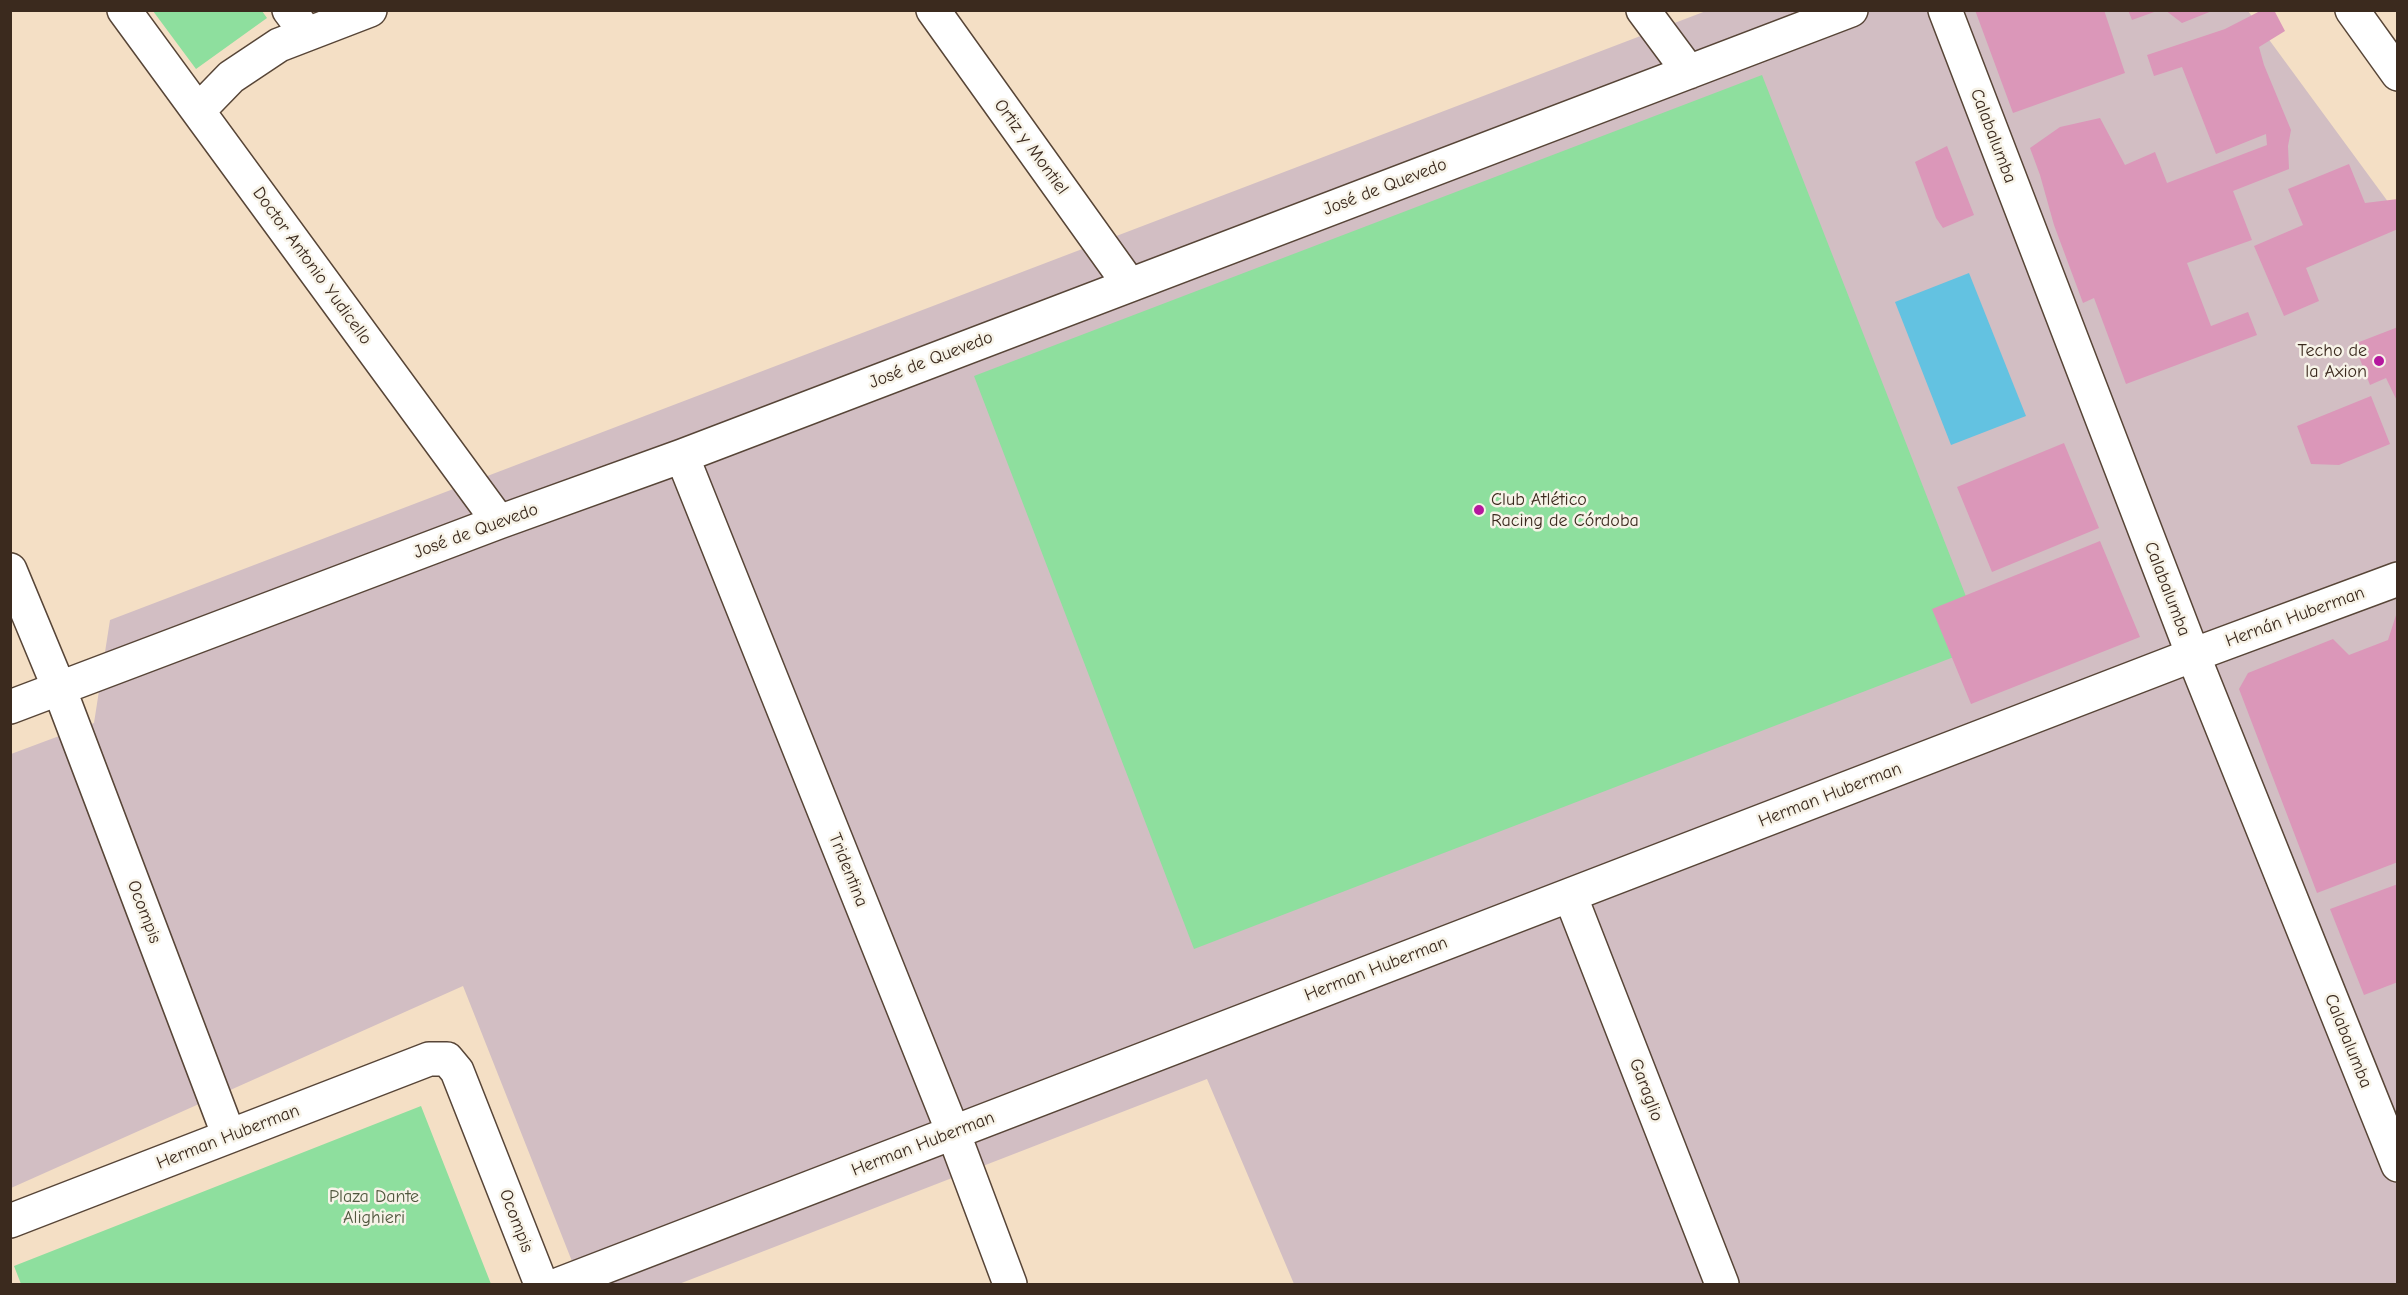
<!DOCTYPE html>
<meta charset="utf-8">
<style>
body{margin:0}
#map{position:relative;width:2408px;height:1295px;overflow:hidden;background:#f4dfc5;font-family:"Comic Neue",sans-serif}
canvas{display:block}
.frame{position:absolute;inset:0;border:12px solid #3b2a1e;pointer-events:none}
</style>
<div id="map">
<canvas width="2408" height="1295"></canvas>
<div class="frame"></div>
</div>
<script>
const context = document.querySelector('canvas').getContext('2d');
context.lineJoin = 'round';
function fill(path, color) {
  context.fillStyle = color;
  context.fill(path, 'evenodd');
}
function poly(rows) {
  const path = new Path2D();
  for (const r of rows) {
    path.moveTo(r[0], r[1]);
    for (let i = 2; i < r.length; i += 2) path.lineTo(r[i], r[i + 1]);
  }
  return path;
}
function trace(path, color, width, dash) {
  context.strokeStyle = color;
  context.lineWidth = width;
  context.lineCap = dash ? 'butt' : 'round';
  context.setLineDash(dash || []);
  context.stroke(path);
}
function write(font, color, halo, rows, align = 'center') {
  context.font = font + ' "Comic Neue",sans-serif';
  context.lineWidth = 5;
  context.setLineDash([]);
  context.textBaseline = 'middle';
  context.strokeStyle = halo;
  context.fillStyle = color;
  for (const [text, x, y, turn = 0] of rows) {
    context.save();
    context.translate(x, y);
    context.rotate((+turn || 0) * Math.PI / 180);
    context.textAlign = isNaN(turn) ? turn : align;
    if (halo) context.strokeText(text, 0, 0);
    context.fillText(text, 0, 0);
    context.restore();
  }
}
const industrial = poly([
 [1706,11,2248,11,2397,214,2397,1284,1294,1284,1207,1079,679,1284,581,1284,463,986,11,1188,11,754,94,723,110,620]
]);
const green = poly([
 [153,11,262,11,267,18,196,69],
 [1762,75,1985,645,1194,949,974,376],
 [421,1106,491,1284,21,1284,14,1266]
]);
const water = poly([
 [1969,273,2026,416,1951,445,1895,302]
]);
const building = poly([
 [1975,10,2104,10,2125,73,2013,113],
 [2128,10,2157,10,2157,11,2132,20],
 [2165,10,2212,10,2212,11,2182,23],
 [2262,10,2274,10,2285,31,2259,47,2264,65,2291,130,2288,146,2289,169,2233,191,2252,240,2187,263,2211,326,2248,312,2257,335,2126,384,2094,298,2083,303,2054,225,2040,175,2030,148,2060,127,2100,118,2125,165,2155,152,2167,183,2267,145,2266,134,2216,154,2182,67,2154,76,2147,55,2225,29],
 [1947,146,1974,215,1943,228,1936,218,1915,162],
 [2349,164,2365,203,2398,199,2398,229,2306,268,2319,301,2284,316,2254,246,2303,225,2288,189],
 [2398,327,2398,403,2386,378,2370,385,2354,344],
 [2371,396,2390,444,2339,465,2311,464,2297,426],
 [2064,443,2099,528,1992,572,1957,487],
 [2100,541,2140,637,1971,704,1932,609],
 [2398,609,2398,862,2317,893,2239,689,2248,673,2333,639,2349,655,2388,640],
 [2398,884,2398,982,2364,995,2330,909]
]);
const minor = poly([
 [124,10,499,522],
 [289,10,307,34],
 [933,10,1129,284],
 [1643,10,1689,72],
 [1945,10,2193,655,2398,1165],
 [198,111,231,77,279,45,370,10],
 [682,456,953,1132,1010,1284],
 [10,570,59,688,229,1136],
 [10,707,499,522,682,456,1851,10],
 [1570,895,1722,1284],
 [10,1221,429,1059,447,1059,457,1071,541,1284],
 [560,1284,2193,655,2398,579]
]);
const major = poly([
 [2352,10,2398,74]
]);
const markers = [
 [2379,361,6,"#b5179e"],
 [1479,510,6,"#b5179e"]
];
const streetNames = [
 ["Calabalumba",1993,136,69],
 ["Ortiz y Montiel",1031,147,54],
 ["José de Quevedo",1385,187,-21],
 ["Doctor Antonio Yudicello",312,266,54],
 ["José de Quevedo",931,360,-21],
 ["José de Quevedo",476,531,-20],
 ["Calabalumba",2167,589,69],
 ["Hernán Huberman",2295,617,-20],
 ["Herman Huberman",1830,795,-21],
 ["Tridentina",848,870,68],
 ["Ocompis",144,912,69],
 ["Herman Huberman",1376,969,-21],
 ["Calabalumba",2348,1041,68],
 ["Garaglio",1646,1090,69],
 ["Herman Huberman",228,1137,-21],
 ["Herman Huberman",923,1144,-21],
 ["Ocompis",516,1221,69]
];
const poiNames = [
 ["Techo de",2367,351],
 ["la Axion",2367,372],
 ["Club Atlético",1491,500,"left"],
 ["Racing de Córdoba",1491,521,"left"]
];
const parkNames = [
 ["Plaza Dante",374,1197],
 ["Alighieri",374,1218]
];
fill(industrial, '#d2bec3');
fill(green, '#8edf9e');
fill(water, '#63c2e1');
fill(building, '#db97b9');
trace(minor, '#574537', 36);
trace(major, '#574537', 36);
trace(minor, '#fff', 33);
trace(major, '#fff', 33);
for (const [x, y, r, color] of markers) {
  const dot = new Path2D();
  dot.arc(x, y, r, 0, 2 * Math.PI);
  context.fillStyle = color;
  context.fill(dot);
  trace(dot, '#f7f3e8', 2);
}
write('18px', '#3b2a1e', '#f7f3e8', streetNames);
write('18px', '#3b2a1e', '#f7f3e8', poiNames, 'right');
write('18px', '#50573e', '#f7f3e8', parkNames);
</script>
